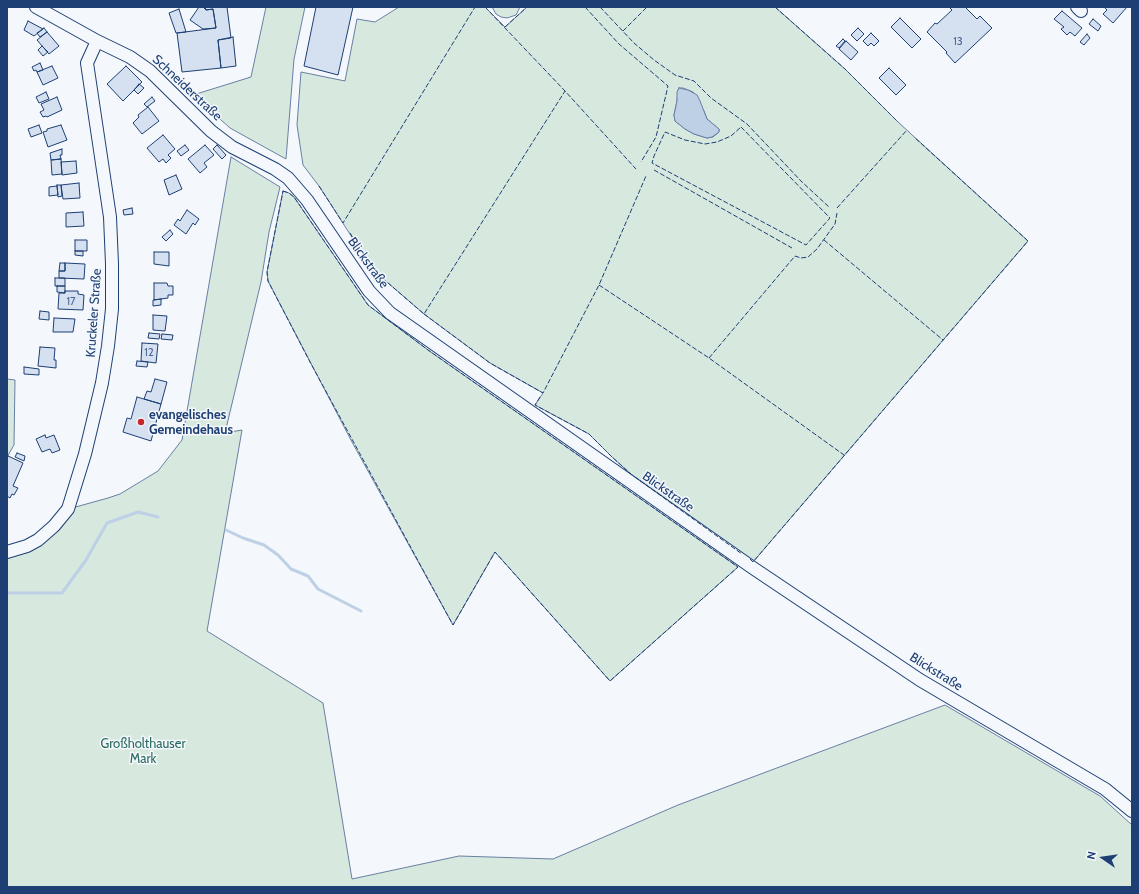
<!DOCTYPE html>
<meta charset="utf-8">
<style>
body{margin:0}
#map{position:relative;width:1139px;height:894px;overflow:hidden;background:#f4f7fb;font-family:Cabin,sans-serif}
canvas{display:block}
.frame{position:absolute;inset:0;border:8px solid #1d3f73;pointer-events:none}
.north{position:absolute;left:1083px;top:838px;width:40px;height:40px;-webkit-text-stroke:3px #f4f7fb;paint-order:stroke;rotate:283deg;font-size:11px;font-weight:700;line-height:16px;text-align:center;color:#1d3f73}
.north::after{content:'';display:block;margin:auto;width:14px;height:18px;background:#1d3f73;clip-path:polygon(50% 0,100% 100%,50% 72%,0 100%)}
</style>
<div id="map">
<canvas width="1139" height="894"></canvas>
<div class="frame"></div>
<div class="north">N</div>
</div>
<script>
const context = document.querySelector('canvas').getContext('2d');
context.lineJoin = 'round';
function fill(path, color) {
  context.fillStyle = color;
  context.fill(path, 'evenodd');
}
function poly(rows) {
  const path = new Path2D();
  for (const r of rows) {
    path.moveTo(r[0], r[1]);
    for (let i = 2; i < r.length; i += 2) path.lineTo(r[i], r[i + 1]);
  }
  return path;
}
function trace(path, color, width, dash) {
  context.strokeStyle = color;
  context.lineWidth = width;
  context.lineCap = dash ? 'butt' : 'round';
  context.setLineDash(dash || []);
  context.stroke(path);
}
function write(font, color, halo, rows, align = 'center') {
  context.font = font + ' Cabin,sans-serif';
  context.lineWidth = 3;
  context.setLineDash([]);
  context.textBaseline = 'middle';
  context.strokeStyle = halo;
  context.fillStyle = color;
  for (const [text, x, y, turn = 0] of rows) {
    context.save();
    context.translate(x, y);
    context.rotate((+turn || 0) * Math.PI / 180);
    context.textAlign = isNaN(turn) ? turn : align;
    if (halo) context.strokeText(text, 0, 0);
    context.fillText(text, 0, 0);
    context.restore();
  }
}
const green = poly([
 [266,7,305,7,294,59,286,159,230,128,193,95,251,77,266,7],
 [399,7,485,7,505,27,527,7,775,7,845,69,898,122,1028,241,753,562,632,475,612,457,589,434,535,405,543,393,490,363,424,314,373,270,319,186,303,165,297,125,301,72,345,81,357,19,375,22,399,7],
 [679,88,683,88,693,92,704,111,707,119,719,129,719,132,713,137,707,138,694,134,685,129,675,121,674,115,677,101,678,90,679,88],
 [492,7,520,7,516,15,507,18,501,17,496,14,492,7],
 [231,157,280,187,269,232,261,282,225,433,242,430,207,631,323,703,352,879,459,856,553,859,678,805,945,705,1100,796,1132,825,1132,887,7,887,7,555,10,554,72,508,108,498,120,494,158,471,182,440,231,157],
 [283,191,289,193,294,197,368,305,428,350,738,567,610,681,495,552,453,625,352,442,268,281,267,272,283,191],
 [7,379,15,380,14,445,7,457,7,379]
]);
const water = poly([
 [679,88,688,90,697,95,700,101,707,119,719,129,719,132,712,137,707,138,694,134,685,129,675,121,674,115,677,101,677,92,679,88]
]);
const stream = poly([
 [226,530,243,538,264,545,278,555,291,569,308,576,318,589,361,611],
 [7,593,62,593,86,560,107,523,138,512,158,517]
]);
const building = poly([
 [199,7,203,7,206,10,213,9,216,28,203,29,190,20,199,7],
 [205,7,227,7,231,38,218,40,221,68,182,72,177,33,216,28,213,9,206,10,205,7],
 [316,7,353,7,338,75,304,66,316,7],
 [952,7,965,7,977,19,980,16,992,28,955,63,946,53,947,52,927,32,935,23,937,24,952,10,950,8,952,7],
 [1104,7,1127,7,1113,23,1103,14,1107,10,1104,7],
 [179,9,186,32,176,33,169,13,179,9],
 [1062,11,1082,28,1075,36,1070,32,1067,35,1061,29,1064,27,1054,19,1062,11],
 [900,18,921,39,912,48,891,27,900,18],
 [1093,19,1101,26,1098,31,1089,24,1093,19],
 [28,21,43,29,34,36,24,30,28,21],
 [44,28,47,32,40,37,37,33,44,28],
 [858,28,864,34,857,41,851,35,858,28],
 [47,32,59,46,49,54,37,40,47,32],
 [871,33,879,41,874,46,871,43,868,46,863,41,871,33],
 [1087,34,1090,38,1084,45,1080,42,1087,34],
 [233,37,236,66,221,68,218,40,233,37],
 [843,39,845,41,839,48,836,46,843,39],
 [846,41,858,52,851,60,839,49,846,41],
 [42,46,48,52,43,56,38,50,42,46],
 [40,63,43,70,37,72,36,70,34,71,32,67,40,63],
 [52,66,58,78,43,85,37,72,52,66],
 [126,66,142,82,123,101,107,84,126,66],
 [889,68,906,85,896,95,879,78,889,68],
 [139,84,144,88,138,94,134,90,139,84],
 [46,92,49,99,39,103,36,97,46,92],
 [57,97,62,110,47,117,46,116,43,117,40,112,44,110,41,104,57,97],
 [152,97,155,101,147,107,144,104,152,97],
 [148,107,159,121,142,134,133,123,139,117,138,115,148,107],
 [39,125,42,133,31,137,28,129,39,125],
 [61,125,67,140,48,147,43,132,47,131,47,129,61,125],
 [163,135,175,149,168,155,171,158,166,163,163,159,159,162,147,148,163,135],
 [185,145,189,150,181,156,177,151,185,145],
 [205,145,214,155,204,163,207,167,200,173,188,159,205,145],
 [217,145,226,155,222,159,213,149,217,145],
 [62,149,62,155,60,155,61,159,51,160,50,153,62,149],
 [61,159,62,174,52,175,51,160,61,159],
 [76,161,77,173,62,175,61,162,76,161],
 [176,175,182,189,169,195,164,180,176,175],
 [79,183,80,198,63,199,61,185,79,183],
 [57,185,61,185,62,196,58,197,57,185],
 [57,186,58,195,49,196,49,187,57,186],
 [132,208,133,214,124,215,123,210,132,208],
 [187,210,199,219,195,225,193,223,186,234,174,225,178,219,180,221,187,210],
 [83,212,84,226,66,227,66,213,83,212],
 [170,230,173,234,166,241,162,237,170,230],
 [75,240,87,240,87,251,75,251,75,240],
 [75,251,83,251,83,256,75,255,75,251],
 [154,252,169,252,169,266,154,264,154,252],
 [60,263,65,263,65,271,59,271,60,263],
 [65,263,85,264,84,279,59,278,59,271,65,271,65,263],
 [55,278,65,278,65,286,55,286,55,278],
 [154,283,167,283,168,286,173,286,173,295,168,295,168,298,154,300,154,283],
 [57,286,65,286,65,293,57,292,57,286],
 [65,291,78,291,78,294,84,295,83,310,58,309,59,293,65,293,65,291],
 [161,299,161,305,153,306,153,300,161,299],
 [40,311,49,312,49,320,39,319,40,311],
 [153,315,167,316,165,331,153,330,153,315],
 [54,318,75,319,73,332,53,332,54,318],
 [149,333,160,334,159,339,148,338,149,333],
 [162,334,173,335,172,340,161,339,162,334],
 [142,343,158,344,156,363,141,361,142,343],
 [40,347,55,348,54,360,56,360,56,368,38,366,40,347],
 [137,361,148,362,147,367,136,366,137,361],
 [24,367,39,369,39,375,24,374,24,367],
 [155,379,167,382,161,404,144,399,147,391,151,392,155,379],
 [137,397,161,404,151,441,123,432,127,418,131,419,137,397],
 [45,435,46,438,54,435,60,450,52,453,50,449,42,452,36,439,45,435],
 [17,453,25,456,24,461,15,457,17,453],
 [8,456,23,463,13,486,18,488,14,495,12,494,10,498,7,496,7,459,8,456]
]);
const minor = poly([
 [36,7,97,41,130,57,150,71,211,131,232,147,275,169,288,178,307,200,369,291,390,313,753,568,920,680,1105,789,1132,811],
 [1077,7,1081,11],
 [7,552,27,546,38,540,54,526,68,509,85,454,102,383,108,346,112,309,112,264,110,217,87,63,97,41]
]);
const fence = poly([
 [485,7,565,91,636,169],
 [585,7,619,44,668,86,656,137,641,162],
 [600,7,634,43,654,60,675,75,694,81,711,98,747,124,801,181,829,207],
 [775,7,845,69,898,122],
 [505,27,527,7],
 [623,31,647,7],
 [741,127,830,218,806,245,652,163,654,156,665,132,685,140,705,144,717,142,731,136,741,127],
 [654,170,792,248],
 [319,186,343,223,475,7],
 [283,191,289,193,294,197,368,305,428,350,738,567,610,681,495,552,453,625,310,362,268,281,267,272,283,191],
 [837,208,907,130],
 [350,233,373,270,424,314,565,91],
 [824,240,943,340],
 [599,285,709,358,844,455],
 [424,314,490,363,543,393,599,285,646,176],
 [709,358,795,256,801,258,808,257,817,249,835,224,837,213],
 [540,397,535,405,589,434,612,457,632,475,742,554],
 [750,559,753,562,1028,241,914,137]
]);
const markers = [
 [141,422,4,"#c62828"]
];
const numberNames = [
 ["13",958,42],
 ["17",71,302],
 ["12",149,353]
];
const streetNames = [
 ["Schneiderstraße",187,88,43],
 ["Blickstraße",368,263,54],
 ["Kruckeler Straße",94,313,-86],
 ["Blickstraße",668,492,35],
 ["Blickstraße",936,672,32]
];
const poiNames = [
 ["evangelisches",149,415],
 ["Gemeindehaus",149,430]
];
const parkNames = [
 ["Großholthauser",143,744],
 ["Mark",143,759]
];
fill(green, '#d7e8df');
trace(green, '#687fa3', 1);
fill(water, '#bed0e5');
trace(water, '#687fa3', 1);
trace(stream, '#bed0e5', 3);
fill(building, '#d5e0f0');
trace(building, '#1d3f73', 1);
trace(minor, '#1d3f73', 14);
trace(minor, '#f4f7fb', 12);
trace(fence, '#1d3f73', 1, [5, 2]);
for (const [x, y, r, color] of markers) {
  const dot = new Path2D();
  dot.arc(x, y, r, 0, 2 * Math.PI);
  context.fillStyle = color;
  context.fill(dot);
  trace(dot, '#f4f7fb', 1.5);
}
write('11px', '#4b6792', null, numberNames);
write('13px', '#1d3f73', '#f4f7fb', streetNames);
write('bold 13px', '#1d3f73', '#f4f7fb', poiNames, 'left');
write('13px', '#2c6c60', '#f4f7fb', parkNames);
</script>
